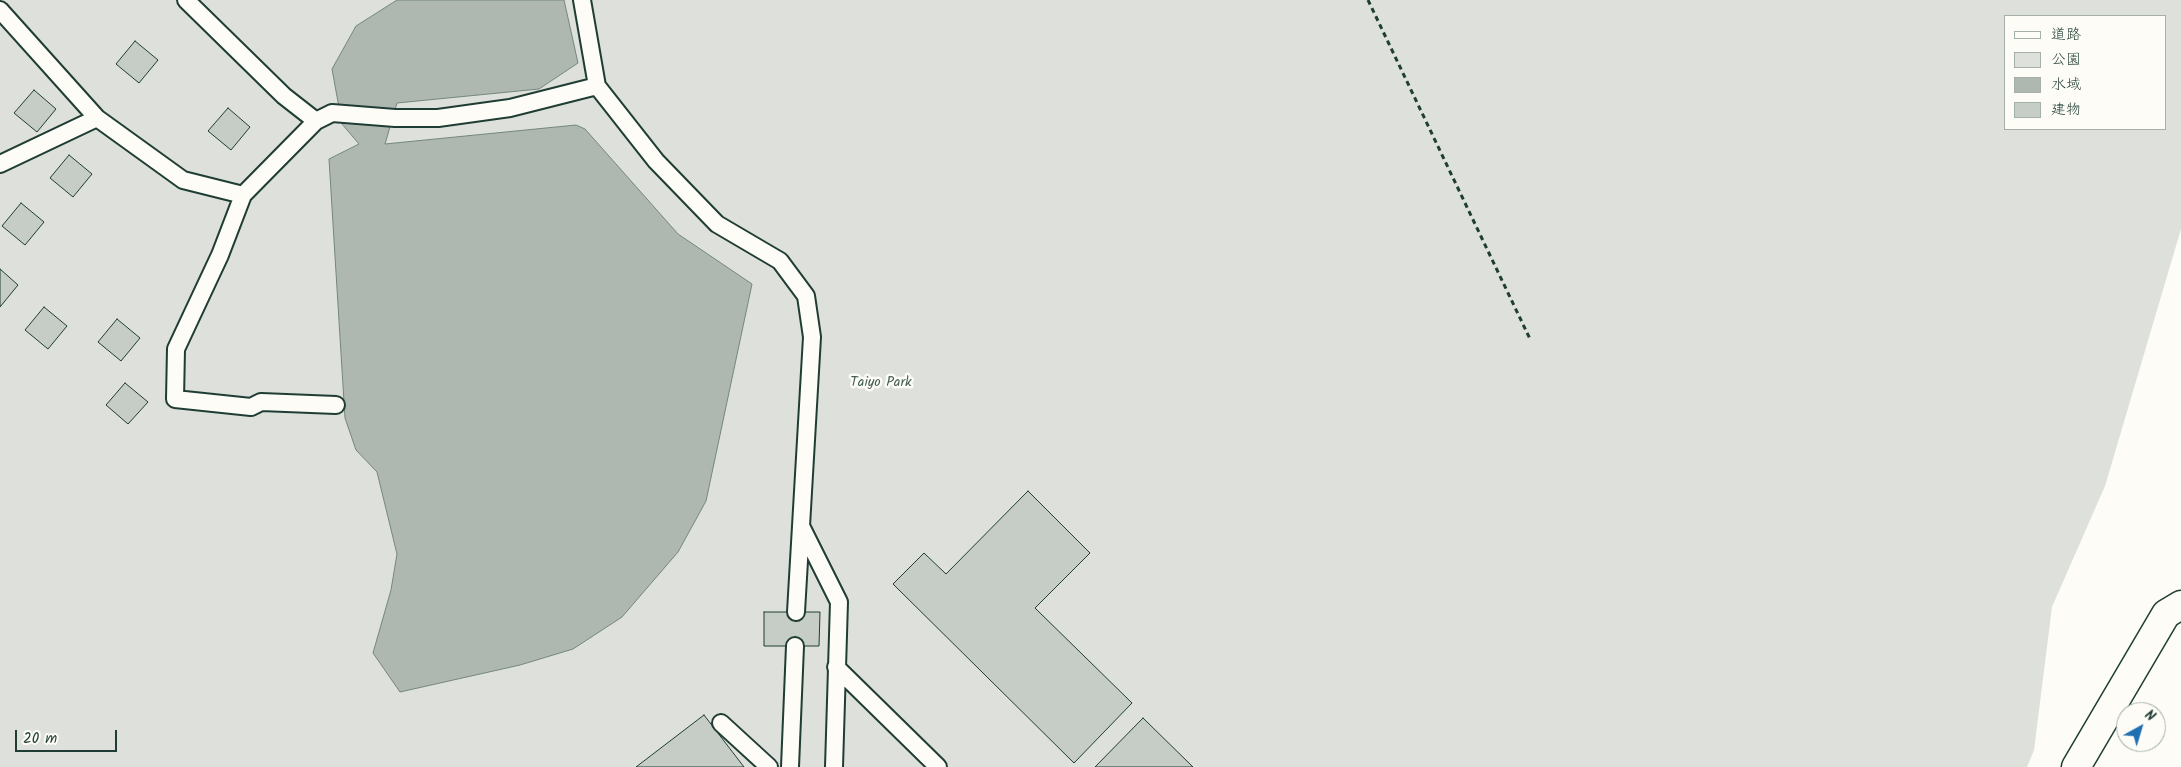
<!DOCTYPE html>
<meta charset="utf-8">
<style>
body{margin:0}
#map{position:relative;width:2181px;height:767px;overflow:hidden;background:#fdfcf7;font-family:Kalam,"Klee One",sans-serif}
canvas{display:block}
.legend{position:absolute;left:2004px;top:15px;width:162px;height:115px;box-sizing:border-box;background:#fdfcf7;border:1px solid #a4b0a9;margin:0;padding:6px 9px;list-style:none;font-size:15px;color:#1f3d34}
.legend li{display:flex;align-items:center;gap:10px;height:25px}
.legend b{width:25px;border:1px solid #a4b0a9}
.north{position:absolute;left:2116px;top:702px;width:50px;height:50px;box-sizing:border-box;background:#fdfcf7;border:1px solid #a4b0a9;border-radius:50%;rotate:39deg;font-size:14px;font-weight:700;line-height:20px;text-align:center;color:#1f3d34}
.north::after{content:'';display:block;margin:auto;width:18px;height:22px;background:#1f6fb2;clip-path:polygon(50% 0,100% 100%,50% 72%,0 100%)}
.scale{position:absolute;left:15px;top:730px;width:102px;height:22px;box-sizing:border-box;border:2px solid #1f3d34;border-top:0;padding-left:6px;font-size:15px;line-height:18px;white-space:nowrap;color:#1f3d34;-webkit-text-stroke:4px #fdfcf7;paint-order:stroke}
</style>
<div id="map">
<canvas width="2181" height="767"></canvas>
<ul class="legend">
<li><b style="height:6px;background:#fdfcf7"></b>道路</li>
<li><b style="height:14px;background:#dde0db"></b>公園</li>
<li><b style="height:14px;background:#aeb8b1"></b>水域</li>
<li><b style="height:14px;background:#c6cdc7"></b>建物</li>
</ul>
<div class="north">N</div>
<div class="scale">20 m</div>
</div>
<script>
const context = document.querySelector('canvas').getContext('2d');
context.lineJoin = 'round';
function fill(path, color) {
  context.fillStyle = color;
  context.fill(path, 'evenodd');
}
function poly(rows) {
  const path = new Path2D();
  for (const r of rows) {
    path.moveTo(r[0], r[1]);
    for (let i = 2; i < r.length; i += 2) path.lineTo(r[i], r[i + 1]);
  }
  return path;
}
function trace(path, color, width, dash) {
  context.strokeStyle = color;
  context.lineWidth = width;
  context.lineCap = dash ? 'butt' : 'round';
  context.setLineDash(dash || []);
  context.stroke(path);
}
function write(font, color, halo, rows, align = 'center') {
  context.font = font + ' Kalam,sans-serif';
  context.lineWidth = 5;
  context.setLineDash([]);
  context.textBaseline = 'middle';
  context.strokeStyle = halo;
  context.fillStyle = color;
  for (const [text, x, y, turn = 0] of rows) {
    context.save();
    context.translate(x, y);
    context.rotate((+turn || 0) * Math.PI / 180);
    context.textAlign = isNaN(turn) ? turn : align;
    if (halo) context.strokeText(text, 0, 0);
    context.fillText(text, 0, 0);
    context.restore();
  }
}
const green = poly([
 [0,0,2181,0,2181,229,2105,486,2052,607,2034,750,2027,767,0,767],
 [2005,16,2165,16,2165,129,2005,129]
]);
const water = poly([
 [397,0,564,0,578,63,539,89,397,103,385,144,576,125,585,129,678,234,752,284,706,501,678,552,622,617,573,649,520,665,400,692,373,653,391,590,397,554,377,472,356,450,345,418,329,159,359,144,342,124,332,69,356,26,397,0]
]);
const building = poly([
 [135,41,158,60,139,83,116,64,135,41],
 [34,90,56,109,37,132,14,113,34,90],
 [228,108,250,127,231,150,208,131,228,108],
 [69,155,92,174,73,197,50,178,69,155],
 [21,203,44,222,25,245,2,226,21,203],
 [0,269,18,285,0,307,0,269],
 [44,307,67,326,48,349,25,330,44,307],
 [117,319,140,338,121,361,98,342,117,319],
 [125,383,148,402,128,424,106,405,125,383],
 [1028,491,1090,553,1035,608,1132,703,1074,763,893,584,924,553,946,574,1028,491],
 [764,612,820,612,819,646,764,646,764,612],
 [704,715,744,767,636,767,704,715],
 [1143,718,1193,767,1095,767,1143,718]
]);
const path = poly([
 [1368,0,1530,339]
]);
const lane = poly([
 [186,0,284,96,316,121],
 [582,0,597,86,656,161,717,224,780,261,806,296,812,337,796,612],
 [0,10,97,118,183,180,243,195,316,121,332,113,395,118,438,118,510,108,597,86],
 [0,164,97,118],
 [243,195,220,255,176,349,175,399,251,407,261,402,336,405],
 [801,526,839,602,834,767],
 [836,667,938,767],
 [721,723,769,767],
 [790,767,795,646]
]);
const secondary = poly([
 [2076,767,2166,614,2181,605]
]);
const parkNames = [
 ["Taiyo Park",881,384]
];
fill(green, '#dde0db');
fill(water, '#aeb8b1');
trace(water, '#75877f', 1);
fill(building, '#c6cdc7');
trace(building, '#1f3d34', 1);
trace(lane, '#1f3d34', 20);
trace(secondary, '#1f3d34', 31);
trace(path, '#1f3d34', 3, [5, 4]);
trace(lane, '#fdfcf7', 16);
trace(secondary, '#fdfcf7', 28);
write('14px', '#455e55', '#fdfcf7', parkNames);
</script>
